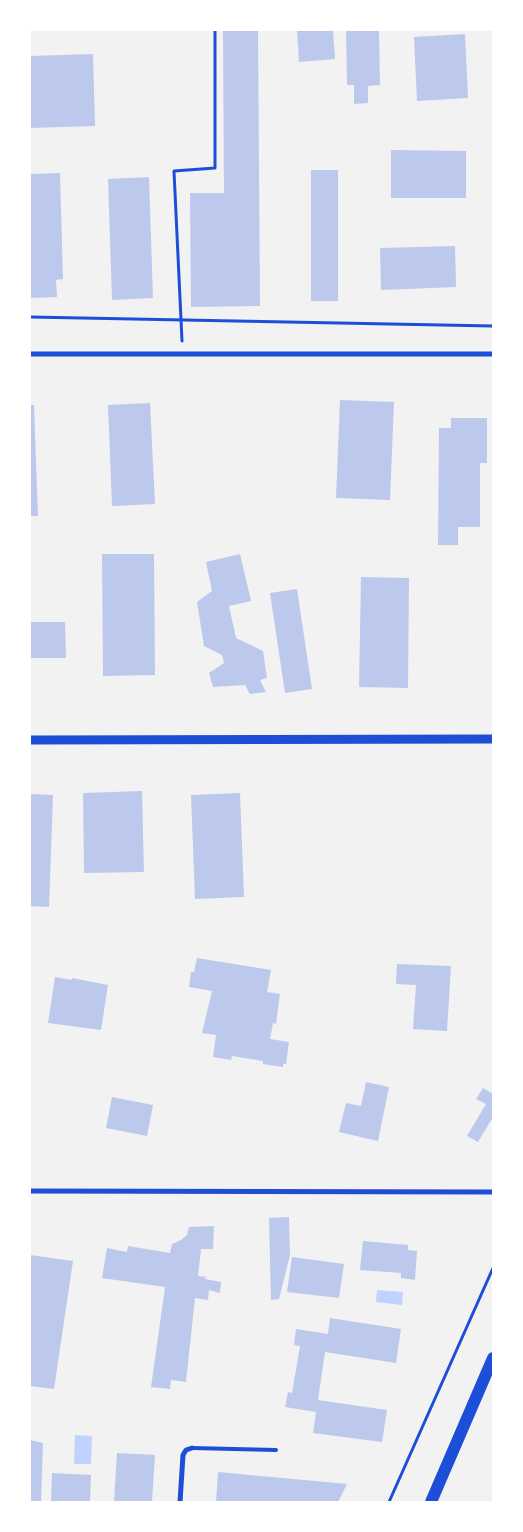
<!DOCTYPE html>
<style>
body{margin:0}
#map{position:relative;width:523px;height:1532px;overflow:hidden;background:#f2f2f2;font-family:"Space Grotesk",sans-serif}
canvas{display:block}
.frame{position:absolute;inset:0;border:31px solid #fff;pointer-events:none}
</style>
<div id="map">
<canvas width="523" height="1532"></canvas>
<div class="frame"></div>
</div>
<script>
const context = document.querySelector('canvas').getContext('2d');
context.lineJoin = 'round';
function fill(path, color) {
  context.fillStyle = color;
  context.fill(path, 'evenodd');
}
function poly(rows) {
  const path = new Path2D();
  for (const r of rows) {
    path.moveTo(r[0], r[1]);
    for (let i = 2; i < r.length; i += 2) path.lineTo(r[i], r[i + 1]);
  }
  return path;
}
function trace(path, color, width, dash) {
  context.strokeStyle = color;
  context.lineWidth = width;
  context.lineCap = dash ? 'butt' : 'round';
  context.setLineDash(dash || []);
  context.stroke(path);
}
const water = poly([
 [377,1290,403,1292,402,1305,376,1302],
 [75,1435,92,1436,91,1464,74,1464]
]);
const building = poly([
 [223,30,258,30,260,306,191,307,190,193,224,193],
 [297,30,333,30,335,59,299,62],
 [346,30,379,30,380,85,368,86,368,103,354,104,354,85,347,85],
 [465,34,468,98,417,101,414,37],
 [93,54,95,126,30,128,30,56],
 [391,150,466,151,466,198,391,198],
 [311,170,338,170,338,301,311,301],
 [60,173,63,279,56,280,57,297,30,298,30,174],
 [149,177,153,298,112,300,108,179],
 [455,246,456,287,381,290,380,248],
 [340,400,394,402,390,500,336,498],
 [150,403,155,504,112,506,108,405],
 [30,405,34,405,38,516,30,516],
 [451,418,487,418,487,463,480,463,480,527,458,527,458,545,438,545,439,428,451,428],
 [102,554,154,554,155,675,103,676],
 [240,554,251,601,229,606,236,638,263,651,267,678,260,680,266,692,250,694,245,685,213,687,209,673,224,663,222,655,204,646,197,602,212,591,206,562],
 [361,577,409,578,408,688,359,687],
 [297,589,312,689,285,693,270,593],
 [31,622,65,622,66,658,31,658],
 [142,791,144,872,84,873,83,793],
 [240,793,244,897,195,899,191,795],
 [30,794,53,795,49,907,30,906],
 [197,958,271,970,267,992,280,994,276,1024,273,1023,270,1039,289,1042,286,1064,283,1064,283,1067,263,1064,263,1061,232,1056,231,1060,213,1057,216,1035,202,1033,212,991,189,987,191,972,194,972],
 [397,964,451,966,447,1031,413,1029,416,985,396,984],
 [55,977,72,980,72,978,108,985,101,1030,48,1023],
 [366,1082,389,1087,378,1141,339,1132,346,1103,361,1106],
 [483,1088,493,1094,493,1117,478,1142,467,1136,486,1104,476,1099],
 [112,1097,153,1105,147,1136,106,1128],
 [289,1217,290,1255,279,1299,271,1300,269,1218],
 [214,1226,213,1249,201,1249,198,1276,206,1277,205,1279,221,1282,220,1293,209,1290,208,1300,195,1298,186,1382,171,1380,170,1389,151,1387,165,1287,102,1278,107,1248,127,1252,128,1246,170,1253,172,1244,181,1240,187,1235,189,1227],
 [363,1241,408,1245,408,1250,417,1251,415,1280,401,1278,401,1273,360,1270],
 [30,1255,73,1261,54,1389,30,1386],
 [292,1257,344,1264,339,1298,287,1292],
 [330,1318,401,1329,396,1363,325,1352,318,1400,387,1410,382,1442,313,1433,316,1412,285,1407,288,1392,292,1393,300,1346,294,1345,296,1329,328,1334],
 [30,1440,43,1443,41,1502,30,1502],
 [117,1453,155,1455,152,1502,114,1502],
 [218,1472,347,1484,338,1502,216,1502],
 [52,1473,91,1475,90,1502,51,1502]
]);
const path = poly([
 [30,317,493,326],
 [182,341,174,171,215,168,215,30],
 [389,1502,493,1268]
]);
const service = poly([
 [192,1448,276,1450]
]);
const minor = poly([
 [30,354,493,354],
 [30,1191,493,1192],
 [180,1502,183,1455,186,1450,192,1448]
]);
const tertiary = poly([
 [30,740,493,739]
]);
const primary = poly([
 [431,1502,493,1358]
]);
fill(water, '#bfd3fe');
fill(building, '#bdc9ec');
trace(path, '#1d4ed8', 3);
trace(service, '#1d4ed8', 4);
trace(minor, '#1d4ed8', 5);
trace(tertiary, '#1d4ed8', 9);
trace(primary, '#1d4ed8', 12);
</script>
